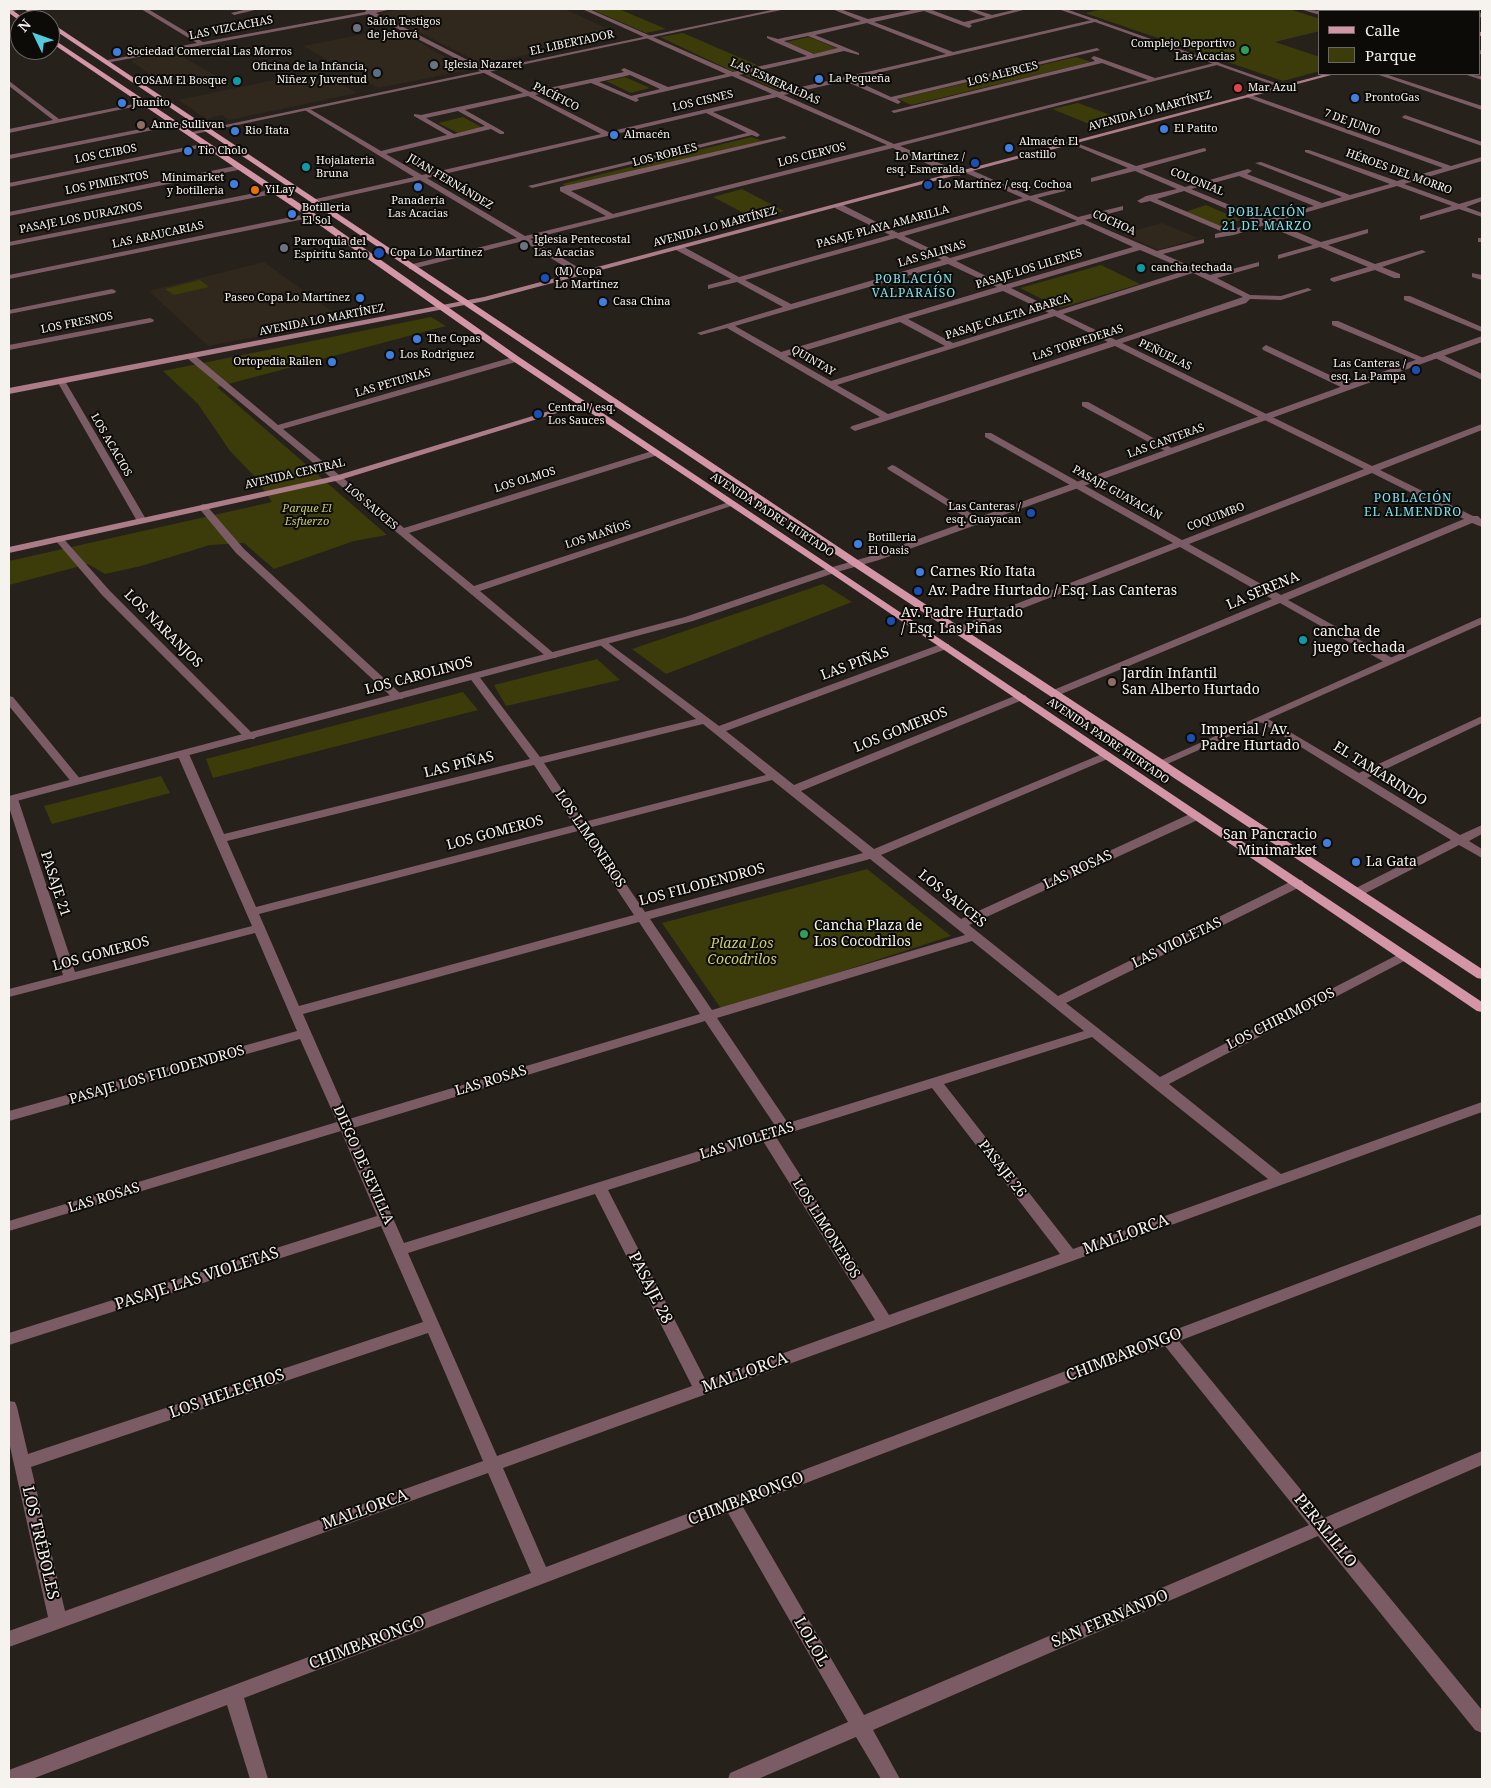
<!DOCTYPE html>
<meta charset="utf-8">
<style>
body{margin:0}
#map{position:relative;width:1491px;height:1788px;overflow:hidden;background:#26211b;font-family:"Noto Serif",serif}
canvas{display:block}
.frame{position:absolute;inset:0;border:10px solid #f6f2ee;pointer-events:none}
.legend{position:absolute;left:1318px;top:10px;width:162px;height:65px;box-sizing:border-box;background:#0d0b08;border:1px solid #6a6764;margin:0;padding:6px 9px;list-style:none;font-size:15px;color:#f6f2ee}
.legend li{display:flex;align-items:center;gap:10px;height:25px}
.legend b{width:25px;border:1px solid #6a6764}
.north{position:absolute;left:10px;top:10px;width:50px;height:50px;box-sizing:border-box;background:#0d0b08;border:1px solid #6a6764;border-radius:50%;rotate:312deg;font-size:14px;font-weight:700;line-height:20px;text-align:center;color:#f6f2ee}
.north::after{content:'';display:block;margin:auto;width:18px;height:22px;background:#53cbda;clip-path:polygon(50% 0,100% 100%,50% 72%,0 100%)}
</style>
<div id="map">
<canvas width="1491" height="1788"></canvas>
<div class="frame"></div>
<ul class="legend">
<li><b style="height:6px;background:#d495a6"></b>Calle</li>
<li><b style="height:14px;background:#3b3c09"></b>Parque</li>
</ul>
<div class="north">N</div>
</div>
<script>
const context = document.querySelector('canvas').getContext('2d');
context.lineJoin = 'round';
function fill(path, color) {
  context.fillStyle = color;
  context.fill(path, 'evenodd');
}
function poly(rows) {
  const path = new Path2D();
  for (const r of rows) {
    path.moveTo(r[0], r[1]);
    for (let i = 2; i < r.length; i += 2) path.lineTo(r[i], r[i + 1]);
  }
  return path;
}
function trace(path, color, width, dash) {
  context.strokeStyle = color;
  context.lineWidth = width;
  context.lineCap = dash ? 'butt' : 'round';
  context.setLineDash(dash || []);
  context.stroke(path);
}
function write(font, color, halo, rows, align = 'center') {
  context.font = font + ' "Noto Serif",serif';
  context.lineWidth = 4;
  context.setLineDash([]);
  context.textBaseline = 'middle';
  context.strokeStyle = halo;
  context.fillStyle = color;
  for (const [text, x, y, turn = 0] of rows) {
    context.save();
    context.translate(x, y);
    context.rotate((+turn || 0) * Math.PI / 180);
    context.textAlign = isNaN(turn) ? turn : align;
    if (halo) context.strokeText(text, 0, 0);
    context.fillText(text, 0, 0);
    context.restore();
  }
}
const built = poly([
 [403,9,564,9,611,30,605,39,482,64,381,13],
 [394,28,468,70,378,88,303,46],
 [174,52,218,77,170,87,132,62,135,59],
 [318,71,357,93,229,120,222,115,207,119,178,100],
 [1162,223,1198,238,1159,250,1122,234],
 [264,262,344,320,208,346,149,291]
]);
const green = poly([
 [591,9,619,9,666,29,646,33],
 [1104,9,1289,9,1320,19,1320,31,1275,42,1320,57,1320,71,1283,81,1085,13],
 [683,33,757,65,755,66,757,67,734,72,660,37],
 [809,37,839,49,815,54,786,42],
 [1076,57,1091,62,911,105,898,99],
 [763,71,796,86,777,90,744,75],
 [625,77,650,88,631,93,606,81],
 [1078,103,1124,120,1097,127,1052,109],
 [463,117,483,128,458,133,438,123],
 [751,137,763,141,569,188,562,184],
 [742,189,784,211,755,219,713,197],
 [1206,205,1241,220,1219,226,1185,212],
 [1101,265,1140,284,1060,308,1020,288],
 [200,280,209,287,174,295,165,289],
 [431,317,446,326,217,387,387,535,354,541,274,569,244,543,210,545,141,566,105,574,88,564,9,585,9,561,272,502,255,477,230,451,198,404,163,371],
 [823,584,852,602,666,674,632,649],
 [597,659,620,680,506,706,494,685],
 [463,692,478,710,213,778,206,759],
 [161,776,170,793,52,824,44,806],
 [867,869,951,936,722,1010,662,923]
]);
const minor = poly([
 [141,9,148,9,203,42,365,12,367,9,391,9,376,13,530,92,624,72,621,70,624,68,668,87,726,74,582,9,589,9,733,72,807,56,775,42,767,38,767,36,778,39,861,21,832,9,840,9,868,19,917,9,929,9,964,22,986,17,965,9,973,9,992,15,1018,9,1027,9,970,24,972,26,969,28,924,11,874,22,953,52,1096,19,1099,21,852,79,891,97,1097,48,1100,50,897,99,901,102,898,104,845,81,784,95,894,144,1148,80,1102,63,894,113,891,111,1095,61,1091,58,1094,56,1155,78,1218,62,1221,64,900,146,960,172,960,176,954,176,893,148,530,239,586,272,586,276,580,276,523,241,412,269,409,269,409,265,517,238,420,180,311,204,311,200,414,177,303,109,308,108,381,151,447,135,414,116,414,114,421,115,523,93,369,14,106,63,108,60,197,43,141,9],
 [867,23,946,54,779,92,739,75,844,51,859,55,859,53,815,35,867,23],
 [808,36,838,48,814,54,784,41,808,36],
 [630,75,660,89,631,96,599,82,630,75],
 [732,76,772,94,608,132,535,95,591,83,636,102,639,100,637,98,732,76],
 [528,96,601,134,422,175,386,154,491,129,500,134,504,134,504,132,465,110,528,96],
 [777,97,887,145,613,214,571,191,787,138,784,136,560,187,560,191,606,216,525,236,427,178,706,113,747,133,528,186,532,188,752,135,757,137,760,135,756,132,713,112,777,97],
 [458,111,485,126,454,134,426,118,458,111],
 [248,9,259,9,234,15,231,13,248,9],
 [1302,9,1320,11,1320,15,1303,10,1302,9],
 [1335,9,1346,9,1341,11,1330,11,1335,9],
 [1455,9,1464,9,1469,11,1460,11,1455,9],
 [1480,13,1482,14,1482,18,1480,17,1480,13],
 [1480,50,1482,51,1482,55,1480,54,1480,50],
 [1376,74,1385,74,1482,106,1482,110,1376,74],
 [1466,74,1482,76,1482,80,1467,75,1466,74],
 [9,81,59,119,144,102,147,104,9,133,9,129,53,120,9,86,9,81],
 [1248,94,1451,166,1482,157,1482,161,1404,184,1459,204,1482,197,1482,201,1466,207,1482,213,1482,217,1459,209,1420,220,1420,216,1452,206,1397,186,1273,222,1321,242,1368,229,1368,233,1328,245,1375,264,1422,250,1426,252,1382,267,1400,274,1400,278,1394,278,1375,270,1334,282,1330,280,1331,278,1368,267,1320,247,1278,259,1278,255,1313,245,1265,225,1234,235,1215,238,1215,234,1223,232,1150,201,1141,203,1137,201,1146,196,1177,189,1135,171,1091,182,1091,178,1128,168,1069,143,1074,142,1136,166,1204,148,1206,149,1206,151,1142,169,1185,187,1248,169,1252,171,1247,174,1322,203,1342,197,1255,163,1261,162,1350,195,1390,184,1305,152,1305,150,1309,150,1397,181,1443,168,1246,97,1246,95,1248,94],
 [1239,176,1314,206,1266,220,1191,189,1239,176],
 [1184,191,1258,222,1230,230,1157,199,1184,191],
 [1405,115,1482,142,1482,146,1403,118,1402,117,1405,115],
 [176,122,178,123,178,125,9,159,9,155,176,122],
 [207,143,210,145,209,146,9,187,9,183,207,143],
 [240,165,244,167,243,169,9,216,9,212,240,165],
 [969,169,1030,196,1065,187,1065,191,1037,198,1078,217,1123,206,1123,210,1085,220,1157,251,1204,239,1204,243,1163,254,1210,275,1259,262,1259,266,1217,278,1250,295,1281,296,1308,288,1312,290,1281,300,1250,299,1246,303,1122,343,1372,466,1482,424,1482,430,1380,470,1473,516,1478,516,1482,520,1482,527,1472,523,1288,600,1394,659,1395,661,1394,663,1386,663,1280,603,1059,695,1051,695,1049,693,1051,691,1272,599,1180,547,962,632,954,632,954,628,1173,543,985,437,985,433,991,433,1182,540,1364,469,1115,346,855,431,850,428,852,426,880,417,727,328,701,335,697,333,783,307,737,282,708,289,708,285,731,279,676,250,676,246,682,246,739,277,890,235,835,208,835,204,841,204,898,233,1023,198,966,173,965,171,969,169],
 [1029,200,1077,221,950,258,904,236,1029,200],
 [1083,224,1133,247,1004,285,956,261,1083,224],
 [896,238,942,260,791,304,745,280,896,238],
 [1140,250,1187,270,1057,311,1011,288,1140,250],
 [948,264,997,287,781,352,735,326,948,264],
 [1193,273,1243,297,1116,340,1063,314,1193,273],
 [1003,291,1049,313,953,343,908,319,1003,291],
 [1055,316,1108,342,888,414,837,385,1055,316],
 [900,322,945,346,831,381,787,356,900,322],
 [1372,473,1464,519,1281,595,1189,544,1372,473],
 [275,189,278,189,278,193,9,246,9,242,275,189],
 [311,213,314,213,314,217,9,279,9,275,311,213],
 [1478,238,1482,238,1482,242,1478,242,1478,238],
 [1472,273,1482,275,1482,280,1472,277,1472,273],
 [112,289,116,291,115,293,9,314,9,310,112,289],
 [1404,296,1410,296,1482,327,1482,332,1404,300,1404,296],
 [150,318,154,320,153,322,9,350,9,345,150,318],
 [1332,321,1338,321,1428,360,1421,362,1332,325,1332,321],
 [1266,345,1351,385,1352,387,1345,389,1263,350,1262,348,1266,345],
 [1433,353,1439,353,1482,374,1482,380,1433,357,1433,353],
 [187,354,193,354,278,425,513,357,519,357,519,361,283,429,404,528,652,451,658,451,658,455,409,533,474,586,729,502,735,502,737,504,480,591,557,656,556,658,548,658,187,358,187,354],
 [61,378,65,381,147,521,145,523,139,523,137,521,57,381,61,378],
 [1082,402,1088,402,1177,451,1172,454,1169,453,1082,406,1082,402],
 [892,465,895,466,983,521,981,523,975,523,889,470,887,468,892,465],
 [203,504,206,505,244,549,402,695,404,697,402,699,394,699,236,553,198,507,203,504],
 [59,536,62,537,110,591,256,737,254,739,246,739,102,595,56,541,56,537,59,536],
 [604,640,719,726,941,644,949,644,949,648,726,731,794,785,1017,695,1025,695,1027,697,1025,699,801,791,874,849,1102,754,1110,754,1112,756,1110,758,881,855,961,919,1192,813,1200,813,1202,816,1200,819,969,925,1058,996,1294,880,1302,880,1304,883,1302,886,1066,1003,1160,1077,1405,951,1411,955,1410,958,1169,1084,1281,1174,1482,1102,1482,1112,503,1468,546,1567,1482,1214,1482,1225,1179,1341,1324,1518,1482,1451,1482,1465,1334,1530,1482,1710,1482,1733,1475,1730,1318,1536,873,1730,900,1779,881,1779,856,1737,758,1779,728,1779,730,1773,848,1722,728,1513,244,1698,268,1779,250,1779,227,1705,32,1779,9,1779,9,1770,531,1573,488,1473,9,1647,9,1631,48,1617,9,1442,9,1401,15,1402,17,1407,28,1454,423,1322,381,1226,9,1345,9,1333,377,1216,341,1131,9,1231,9,1221,337,1122,300,1039,9,1121,9,1111,297,1031,255,933,9,997,9,989,63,975,9,807,9,796,16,796,18,799,75,972,252,926,177,754,179,752,187,752,189,754,224,834,530,759,469,677,474,674,478,675,540,757,696,719,600,645,599,643,604,640],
 [703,724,766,775,584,822,544,763,703,724],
 [534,765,574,825,256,907,227,841,534,765],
 [772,780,863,853,645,912,588,828,772,780],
 [578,831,634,915,299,1006,259,914,578,831],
 [870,859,965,935,712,1010,650,919,870,859],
 [639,922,700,1014,349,1119,303,1014,639,922],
 [972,941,1084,1031,788,1123,717,1018,972,941],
 [705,1021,776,1127,404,1243,353,1128,705,1021],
 [1092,1037,1153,1087,1268,1179,1073,1249,944,1084,1092,1037],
 [932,1088,1060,1254,889,1315,776,1137,932,1088],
 [763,1141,875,1320,706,1381,608,1190,763,1141],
 [595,1194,692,1386,497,1456,408,1253,595,1194],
 [428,1333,483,1461,65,1611,31,1467,428,1333],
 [1165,1346,1309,1525,864,1715,743,1507,1165,1346],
 [9,696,13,697,81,780,83,782,81,784,73,784,9,706,9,696],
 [1263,716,1359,773,1482,716,1482,723,1367,778,1460,835,1482,825,1482,834,1469,841,1482,849,1482,858,1459,845,1362,895,1354,895,1352,892,1354,889,1451,840,1259,721,1257,719,1259,717,1263,716]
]);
const tertiary = poly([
 [9,9,21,9,9,12,9,9],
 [776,9,786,9,190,135,187,133,776,9],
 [1058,9,1066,9,1287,87,1282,88,1058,9],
 [1482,336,1482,342,879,560,837,572,693,621,9,803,9,796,685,617,829,568,871,556,1482,336],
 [1482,617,1482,624,1165,765,1161,766,1155,763,1482,617]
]);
const secondary = poly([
 [1480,32,1482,32,1482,36,1480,36,1480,32],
 [1326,74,1335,74,485,301,9,394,9,388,484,297,1326,74],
 [579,402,586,404,340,480,9,553,9,547,335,476,579,402]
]);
const primary = poly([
 [9,9,11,9,26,20,20,21,9,13,9,9],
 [24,9,31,9,47,20,40,20,24,9],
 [50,22,861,562,1482,969,1482,979,1477,978,853,566,50,27,50,22],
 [50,37,314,213,519,357,1482,1002,1482,1012,1477,1011,829,572,513,361,308,217,50,42,50,37]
]);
const markers = [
 [357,28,5,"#6b7280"],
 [1245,50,5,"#2e9e5b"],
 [117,52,5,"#3f7fe0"],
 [434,65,5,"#6b7280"],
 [377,73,5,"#5c6f8a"],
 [819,79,5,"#3f7fe0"],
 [237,81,5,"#0f9aa8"],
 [1238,88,5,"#e0444e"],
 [1355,98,5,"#3f7fe0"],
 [122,103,5,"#3f7fe0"],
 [141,125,5,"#8d6e63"],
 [1164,129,5,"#3f7fe0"],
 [235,131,5,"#3f7fe0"],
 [614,135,5,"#3f7fe0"],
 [1009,148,5,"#3f7fe0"],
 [188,151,5,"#3f7fe0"],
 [975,163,5,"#1a4fb4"],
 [306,167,5,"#0f9aa8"],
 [234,184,5,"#3f7fe0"],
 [928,185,5,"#1a4fb4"],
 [418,187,5,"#3f7fe0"],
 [255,190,5,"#e8710a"],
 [292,214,5,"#3f7fe0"],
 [524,246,5,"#6b7280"],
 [284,248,5,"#6b7280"],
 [379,253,6,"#1a4fb4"],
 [1141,268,5,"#0f9aa8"],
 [545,278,5,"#1a4fb4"],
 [360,298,5,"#3f7fe0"],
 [603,302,5,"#3f7fe0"],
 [417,339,5,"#3f7fe0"],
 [390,355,5,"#3f7fe0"],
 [332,362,5,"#3f7fe0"],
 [1416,370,5,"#1a4fb4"],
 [538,414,5,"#1a4fb4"],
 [1031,513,5,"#1a4fb4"],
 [858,544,5,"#3f7fe0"],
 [920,572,5,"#3f7fe0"],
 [918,591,5,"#1a4fb4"],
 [891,621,5,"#1a4fb4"],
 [1303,640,5,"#0f9aa8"],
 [1112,682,5,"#8d6e63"],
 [1191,738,5,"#1a4fb4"],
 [1327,843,5,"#3f7fe0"],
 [1356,862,5,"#3f7fe0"],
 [804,934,5,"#2e9e5b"]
];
const farPoinames = [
 ["Salón Testigos",367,22],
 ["de Jehová",367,35],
 ["Complejo Deportivo",1235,44,"right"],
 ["Las Acacias",1235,57,"right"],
 ["Sociedad Comercial Las Morros",127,52],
 ["Iglesia Nazaret",444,65],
 ["Oficina de la Infancia,",367,67,"right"],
 ["Niñez y Juventud",367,80,"right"],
 ["La Pequeña",829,79],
 ["COSAM El Bosque",227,81,"right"],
 ["Mar Azul",1248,88],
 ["ProntoGas",1365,98],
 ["Juanito",132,103],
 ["Anne Sullivan",151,125],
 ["El Patito",1174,129],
 ["Rio Itata",245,131],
 ["Almacén",624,135],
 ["Almacén El",1019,142],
 ["castillo",1019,155],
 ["Tio Cholo",198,151],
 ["Lo Martínez /",965,157,"right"],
 ["esq. Esmeralda",965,170,"right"],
 ["Hojalateria",316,161],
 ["Bruna",316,174],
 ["Minimarket",224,178,"right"],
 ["y botilleria",224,191,"right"],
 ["Lo Martínez / esq. Cochoa",938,185],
 ["YiLay",265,190],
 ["Panadería",418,201,"center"],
 ["Las Acacias",418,214,"center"],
 ["Botilleria",302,208],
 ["El Sol",302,221],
 ["Iglesia Pentecostal",534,240],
 ["Las Acacias",534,253],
 ["Parroquia del",294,242],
 ["Espíritu Santo",294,255],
 ["Copa Lo Martínez",390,253],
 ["cancha techada",1151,268],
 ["(M) Copa",555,272],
 ["Lo Martínez",555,285],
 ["Paseo Copa Lo Martínez",350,298,"right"],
 ["Casa China",613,302],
 ["The Copas",427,339],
 ["Los Rodriguez",400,355],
 ["Ortopedia Railen",322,362,"right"],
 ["Las Canteras /",1406,364,"right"],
 ["esq. La Pampa",1406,377,"right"],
 ["Central / esq.",548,408],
 ["Los Sauces",548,421],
 ["Las Canteras /",1021,507,"right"],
 ["esq. Guayacan",1021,520,"right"],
 ["Botilleria",868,538],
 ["El Oasis",868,551]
];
const farStreetnames = [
 ["LAS VIZCACHAS",231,28,-11],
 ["EL LIBERTADOR",572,43,-12],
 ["LOS ALERCES",1003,74,-14],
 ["LAS ESMERALDAS",775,82,24],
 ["PACÍFICO",556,97,27],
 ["LOS CISNES",703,101,-13],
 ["AVENIDA LO MARTÍNEZ",1150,111,-15],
 ["7 DE JUNIO",1352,123,20],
 ["LOS CEIBOS",106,154,-11],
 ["LOS ROBLES",665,155,-14],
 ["LOS CIERVOS",812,155,-14],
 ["HÉROES DEL MORRO",1399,172,20],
 ["JUAN FERNÁNDEZ",450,182,31],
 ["COLONIAL",1197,182,22],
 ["LOS PIMIENTOS",107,183,-11],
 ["PASAJE LOS DURAZNOS",81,218,-11],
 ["COCHOA",1114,223,24],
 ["AVENIDA LO MARTÍNEZ",715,227,-15],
 ["PASAJE PLAYA AMARILLA",883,227,-15],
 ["LAS ARAUCARIAS",158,235,-12],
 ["LAS SALINAS",932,254,-16],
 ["PASAJE LOS LILENES",1029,269,-17],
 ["PASAJE CALETA ABARCA",1008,317,-17],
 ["AVENIDA LO MARTÍNEZ",322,320,-11],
 ["LOS FRESNOS",77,323,-11],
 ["LAS TORPEDERAS",1078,343,-18],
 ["PEÑUELAS",1165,355,26],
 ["QUINTAY",813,361,30],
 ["LAS PETUNIAS",393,383,-16],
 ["LAS CANTERAS",1166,441,-20],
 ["LOS ACACIOS",111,445,60],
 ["AVENIDA CENTRAL",295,474,-13],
 ["LOS OLMOS",525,480,-17],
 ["PASAJE GUAYACÁN",1117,493,29],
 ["LOS SAUCES",371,507,40],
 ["AVENIDA PADRE HURTADO",772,515,33],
 ["COQUIMBO",1216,517,-21],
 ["LOS MAÑÍOS",598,535,-18],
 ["AVENIDA PADRE HURTADO",1108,741,34]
];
const farParknames = [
 ["Parque El",307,509],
 ["Esfuerzo",307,522]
];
const farNeighbourhoodnames = [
 ["POBLACIÓN",1267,213],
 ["21 DE MARZO",1267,227],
 ["POBLACIÓN",914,280],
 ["VALPARAÍSO",914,294],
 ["POBLACIÓN",1413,499],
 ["EL ALMENDRO",1413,513]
];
const poiNames = [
 ["Carnes Río Itata",930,572],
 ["Av. Padre Hurtado / Esq. Las Canteras",928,591],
 ["Av. Padre Hurtado",901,613],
 ["/ Esq. Las Piñas",901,629],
 ["cancha de",1313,632],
 ["juego techada",1313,648],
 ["Jardín Infantil",1122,674],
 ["San Alberto Hurtado",1122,690],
 ["Imperial / Av.",1201,730],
 ["Padre Hurtado",1201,746],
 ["San Pancracio",1317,835,"right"],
 ["Minimarket",1317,851,"right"],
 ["La Gata",1366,862],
 ["Cancha Plaza de",814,926],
 ["Los Cocodrilos",814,942]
];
const streetNames = [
 ["LA SERENA",1263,591,-23],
 ["LOS NARANJOS",163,629,45],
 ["LAS PIÑAS",855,664,-20],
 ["LOS CAROLINOS",419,676,-15],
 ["LOS GOMEROS",901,730,-22],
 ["LAS PIÑAS",459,765,-14],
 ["EL TAMARINDO",1380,774,32],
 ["LOS GOMEROS",495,833,-15],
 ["LOS LIMONEROS",590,839,56],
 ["LAS ROSAS",1078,870,-25],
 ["PASAJE 21",55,884,72],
 ["LOS FILODENDROS",702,885,-15],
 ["LOS SAUCES",952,899,39],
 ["LAS VIOLETAS",1177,943,-26],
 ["LOS GOMEROS",101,954,-15],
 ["LOS CHIRIMOYOS",1281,1019,-27],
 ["PASAJE LOS FILODENDROS",157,1075,-16],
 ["LAS ROSAS",491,1081,-17],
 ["LAS VIOLETAS",747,1141,-17],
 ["DIEGO DE SEVILLA",363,1165,66],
 ["PASAJE 26",1002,1169,52],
 ["LAS ROSAS",104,1198,-17],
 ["LOS LIMONEROS",826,1229,58]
];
const parkNames = [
 ["Plaza Los",742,944],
 ["Cocodrilos",742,960]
];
const nearStreetnames = [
 ["MALLORCA",1126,1235,-20],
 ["PASAJE LAS VIOLETAS",197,1279,-18],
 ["PASAJE 28",650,1288,63],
 ["CHIMBARONGO",1124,1355,-21],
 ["MALLORCA",745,1373,-20],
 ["LOS HELECHOS",227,1394,-19],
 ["CHIMBARONGO",746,1499,-21],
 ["MALLORCA",365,1510,-20],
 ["PERALILLO",1325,1531,51],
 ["LOS TRÉBOLES",40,1543,77],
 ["SAN FERNANDO",1110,1619,-23],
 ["LOLOL",811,1642,60],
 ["CHIMBARONGO",367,1643,-21]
];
fill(built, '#31281d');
fill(green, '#3b3c09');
fill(minor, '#7b5c64');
fill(tertiary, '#7b5c64');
fill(secondary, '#ad7c89');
fill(primary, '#d495a6');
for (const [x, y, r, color] of markers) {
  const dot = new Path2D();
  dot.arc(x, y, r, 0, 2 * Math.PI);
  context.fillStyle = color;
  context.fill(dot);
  trace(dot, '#0d0b08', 2);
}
write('11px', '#f6f2ee', '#0d0b08', farPoinames, 'left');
write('11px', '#f6f2ee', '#0d0b08', farStreetnames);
write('italic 11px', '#cace6b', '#0d0b08', farParknames);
context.letterSpacing = '1px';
write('12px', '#7ce5f4', '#0d0b08', farNeighbourhoodnames);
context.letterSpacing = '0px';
write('14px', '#f6f2ee', '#0d0b08', poiNames, 'left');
write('14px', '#f6f2ee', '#0d0b08', streetNames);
write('italic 14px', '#cace6b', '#0d0b08', parkNames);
write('16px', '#f6f2ee', '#0d0b08', nearStreetnames);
</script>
